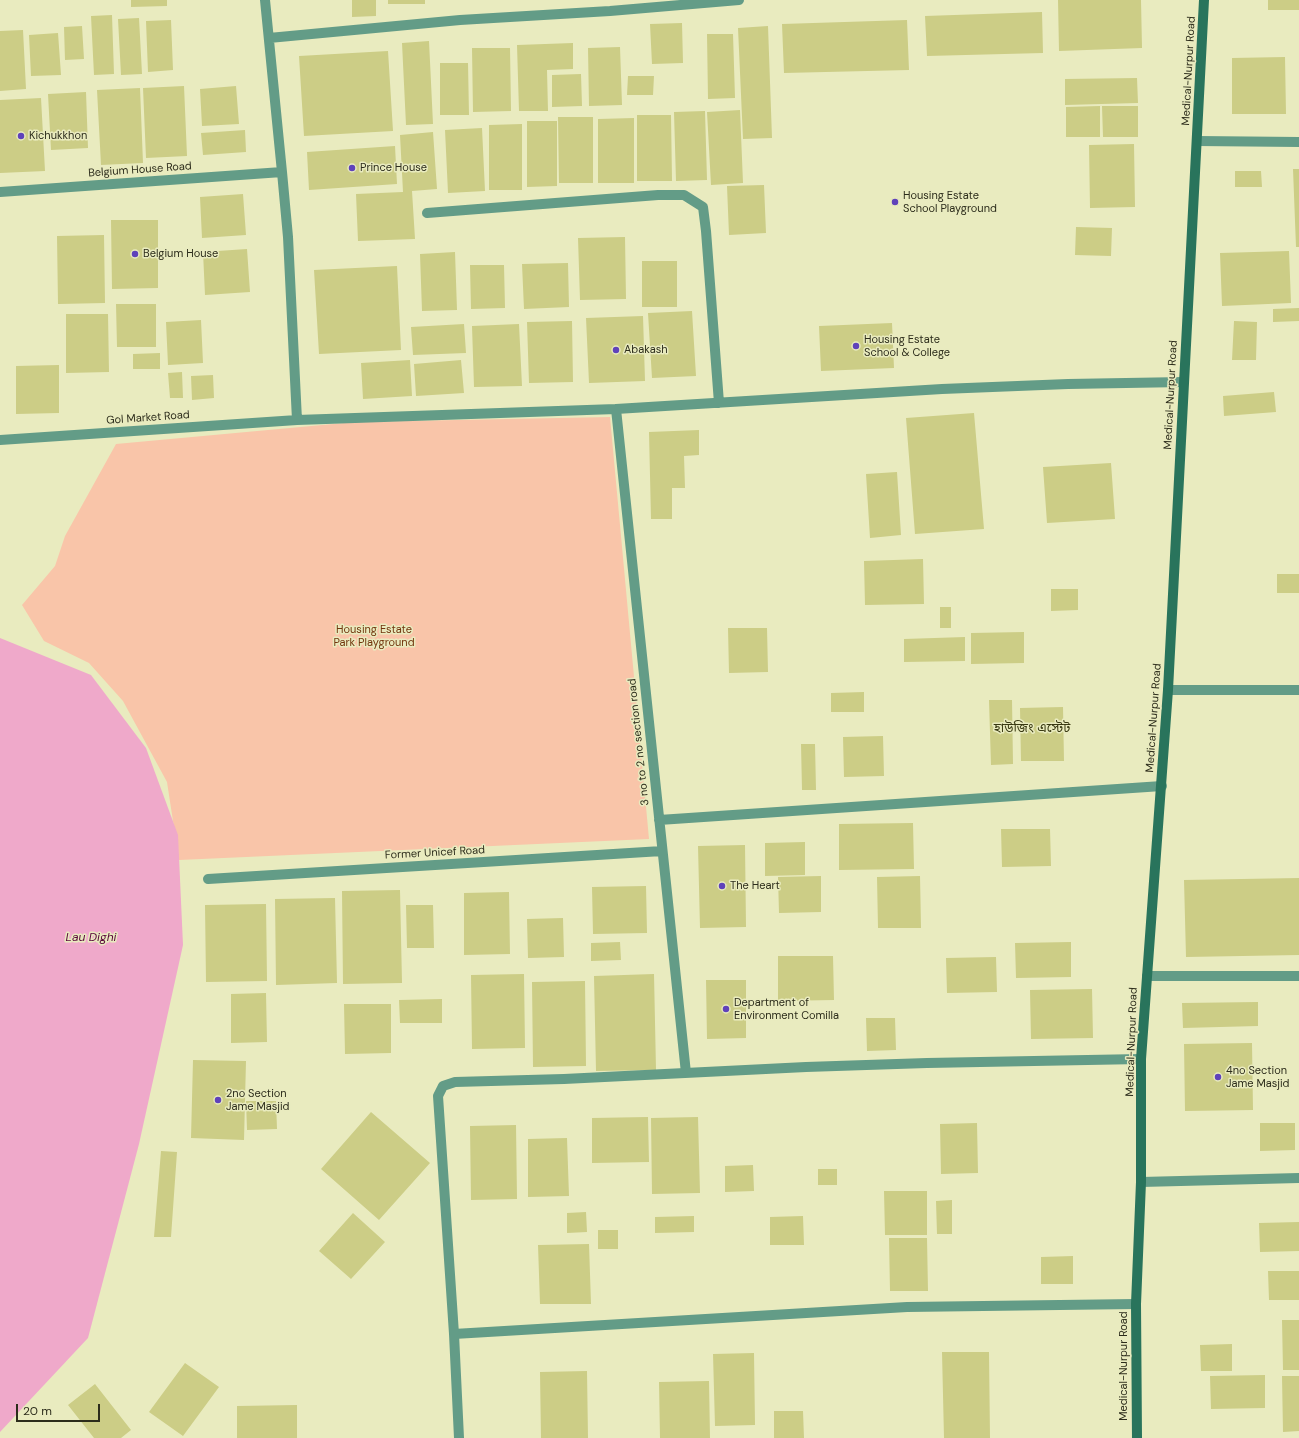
<!DOCTYPE html>
<meta charset="utf-8">
<style>
body{margin:0}
#map{position:relative;width:1299px;height:1438px;overflow:hidden;background:#e9ebbf;font-family:"DM Sans",sans-serif}
canvas{display:block}
.scale{position:absolute;left:16px;top:1404px;width:84px;height:18px;box-sizing:border-box;border:2px solid #2c2c1b;border-top:0;padding-left:5px;font-size:12px;line-height:14px;white-space:nowrap;color:#2c2c1b;-webkit-text-stroke:3px #e9ebbf;paint-order:stroke}
</style>
<div id="map">
<canvas width="1299" height="1438"></canvas>
<div class="scale">20 m</div>
</div>
<script>
const context = document.querySelector('canvas').getContext('2d');
context.lineJoin = 'round';
function fill(path, color) {
  context.fillStyle = color;
  context.fill(path, 'evenodd');
}
function poly(rows) {
  const path = new Path2D();
  for (const r of rows) {
    path.moveTo(r[0], r[1]);
    for (let i = 2; i < r.length; i += 2) path.lineTo(r[i], r[i + 1]);
  }
  return path;
}
function trace(path, color, width, dash) {
  context.strokeStyle = color;
  context.lineWidth = width;
  context.lineCap = dash ? 'butt' : 'round';
  context.setLineDash(dash || []);
  context.stroke(path);
}
function write(font, color, halo, rows, align = 'center') {
  context.font = font + ' "DM Sans","Noto Sans Bengali",sans-serif';
  context.lineWidth = 3;
  context.setLineDash([]);
  context.textBaseline = 'middle';
  context.strokeStyle = halo;
  context.fillStyle = color;
  for (const [text, x, y, turn = 0] of rows) {
    context.save();
    context.translate(x, y);
    context.rotate((+turn || 0) * Math.PI / 180);
    context.textAlign = isNaN(turn) ? turn : align;
    if (halo) context.strokeText(text, 0, 0);
    context.fillText(text, 0, 0);
    context.restore();
  }
}
const green = poly([
 [610,417,649,839,179,860,167,782,123,701,89,663,44,641,22,605,55,566,65,536,116,444,355,422]
]);
const water = poly([
 [0,638,91,675,146,748,178,835,183,945,139,1144,88,1338,0,1432]
]);
const building = poly([
 [131,0,167,0,167,6,131,7],
 [352,0,376,0,376,16,352,17],
 [388,0,425,0,425,4,388,4],
 [1058,0,1141,0,1142,48,1059,51],
 [1268,0,1299,0,1299,10,1268,10],
 [1042,12,1043,53,927,56,925,16],
 [112,15,114,74,94,75,91,16],
 [139,18,142,74,121,75,118,19],
 [171,20,173,70,148,72,146,21],
 [907,20,909,70,784,73,782,24],
 [682,23,683,63,652,64,650,24],
 [82,26,84,59,65,60,64,27],
 [768,26,772,138,743,139,738,28],
 [23,30,26,89,0,91,0,31],
 [58,33,61,75,31,76,29,35],
 [707,34,733,34,735,98,708,99],
 [429,41,433,124,406,125,402,43],
 [573,43,573,69,547,70,548,111,519,111,517,45],
 [620,47,622,105,589,106,588,48],
 [472,48,510,48,511,111,473,112],
 [388,51,393,131,304,136,299,56],
 [1285,57,1286,114,1232,114,1232,58],
 [440,63,468,63,469,115,440,115],
 [581,74,582,106,552,107,552,75],
 [628,76,654,76,653,95,627,95],
 [1137,78,1138,103,1065,105,1065,79],
 [184,86,187,156,146,158,143,88],
 [236,86,239,124,202,126,200,89],
 [140,88,143,163,101,165,97,90],
 [86,92,88,148,51,150,48,94],
 [41,98,45,171,0,173,0,100],
 [1100,106,1100,137,1066,137,1066,107],
 [1102,106,1138,106,1138,137,1103,137],
 [740,110,743,183,711,185,707,112],
 [705,111,707,180,676,181,674,112],
 [637,115,671,115,672,181,637,181],
 [558,117,593,117,593,183,559,183],
 [634,118,634,183,598,183,598,119],
 [527,121,557,121,557,186,527,187],
 [522,124,522,190,489,190,489,125],
 [482,128,485,191,448,193,445,130],
 [245,130,246,152,203,155,201,133],
 [433,132,437,189,412,191,415,239,358,241,356,194,403,192,400,135],
 [1134,144,1135,207,1090,208,1089,145],
 [395,146,397,184,309,190,307,152],
 [1293,169,1299,169,1299,247,1296,247],
 [1235,171,1261,171,1262,187,1235,187],
 [764,185,766,233,729,235,727,186],
 [243,194,246,235,202,238,200,197],
 [111,220,158,220,158,288,112,289],
 [1076,227,1112,228,1111,256,1075,255],
 [104,235,105,303,58,304,57,236],
 [625,237,626,299,580,300,578,238],
 [247,249,250,292,205,295,203,252],
 [1289,251,1291,303,1222,306,1220,253],
 [455,252,457,310,422,311,420,254],
 [642,261,677,261,677,307,642,307],
 [568,263,569,307,524,309,522,264],
 [470,265,504,265,505,308,471,309],
 [397,266,401,350,319,354,314,270],
 [116,304,156,304,156,347,117,347],
 [1299,308,1299,321,1273,322,1273,309],
 [692,311,696,376,652,378,648,313],
 [66,314,108,314,109,372,66,373],
 [643,316,645,381,589,383,586,318],
 [201,320,203,363,168,365,166,322],
 [572,321,573,382,529,383,527,322],
 [1234,321,1257,322,1256,360,1232,360],
 [892,323,894,368,821,371,819,326],
 [464,324,466,353,413,355,411,327],
 [519,324,522,386,474,387,472,326],
 [160,353,160,369,133,369,133,354],
 [410,360,412,396,363,399,361,363],
 [461,360,464,393,416,396,414,364],
 [59,365,59,413,16,414,16,366],
 [182,372,183,398,170,398,168,373],
 [213,375,214,398,192,400,191,376],
 [1274,392,1276,412,1224,416,1223,396],
 [974,413,984,529,915,534,906,418],
 [699,430,699,455,684,456,685,488,672,488,672,519,651,519,649,432],
 [1111,463,1115,519,1047,523,1043,467],
 [897,472,901,535,870,538,866,474],
 [923,559,924,604,865,605,864,561],
 [1277,574,1299,574,1299,593,1277,593],
 [1051,589,1078,589,1078,610,1051,611],
 [940,607,951,607,951,628,940,628],
 [728,628,767,628,768,672,729,673],
 [1024,632,1024,663,971,664,971,633],
 [965,637,965,661,904,662,904,639],
 [864,692,864,712,831,712,831,693],
 [989,700,1012,700,1013,764,991,765],
 [1063,707,1064,761,1021,761,1020,708],
 [883,736,884,776,844,777,843,737],
 [801,744,815,744,816,790,802,790],
 [913,823,914,869,839,870,839,824],
 [1001,829,1050,829,1051,866,1002,867],
 [805,842,805,875,765,876,765,843],
 [745,845,746,927,700,928,698,846],
 [821,876,821,912,779,913,778,877],
 [920,876,921,928,878,928,877,877],
 [1299,878,1299,955,1186,957,1184,880],
 [646,886,647,933,593,934,592,887],
 [400,890,402,983,343,984,342,891],
 [509,892,510,954,464,955,464,893],
 [335,898,337,983,276,985,275,899],
 [266,904,267,981,206,982,205,905],
 [406,905,433,905,434,948,407,948],
 [563,918,564,957,528,958,527,919],
 [620,942,621,960,591,961,591,943],
 [1071,942,1071,977,1016,978,1015,943],
 [778,956,833,956,834,1000,778,1001],
 [996,957,997,992,947,993,946,958],
 [524,974,525,1048,472,1049,471,975],
 [654,974,656,1070,596,1071,594,976],
 [706,980,746,980,746,1038,707,1039],
 [585,981,586,1066,533,1067,532,982],
 [1092,989,1093,1038,1031,1039,1030,990],
 [266,993,267,1042,231,1043,231,994],
 [442,999,442,1023,400,1023,399,1000],
 [1258,1002,1258,1026,1183,1028,1182,1003],
 [344,1004,391,1004,391,1053,345,1054],
 [866,1018,895,1018,896,1050,867,1051],
 [1252,1043,1253,1110,1185,1111,1184,1044],
 [193,1060,246,1061,244,1140,191,1138],
 [246,1101,276,1101,277,1129,247,1130],
 [371,1112,430,1163,379,1220,321,1169],
 [648,1117,649,1162,592,1163,592,1118],
 [698,1117,700,1193,652,1194,651,1118],
 [977,1123,978,1173,941,1174,940,1124],
 [1260,1123,1295,1123,1295,1150,1260,1151],
 [516,1125,517,1199,471,1200,470,1126],
 [567,1138,569,1196,528,1197,528,1139],
 [161,1151,177,1152,171,1237,154,1237],
 [753,1165,754,1191,725,1192,725,1166],
 [818,1169,837,1169,837,1185,818,1185],
 [884,1191,927,1191,927,1235,885,1235],
 [952,1200,952,1234,937,1234,936,1201],
 [586,1212,587,1232,567,1233,567,1213],
 [353,1213,385,1242,351,1279,319,1251],
 [694,1216,694,1232,655,1233,655,1217],
 [803,1216,804,1245,770,1245,770,1217],
 [1299,1222,1299,1251,1260,1252,1259,1223],
 [598,1230,618,1230,618,1249,598,1249],
 [889,1238,927,1238,928,1291,890,1291],
 [589,1244,591,1304,540,1304,538,1245],
 [1073,1256,1073,1284,1041,1284,1041,1257],
 [1268,1271,1299,1271,1299,1300,1269,1300],
 [1282,1320,1299,1320,1299,1370,1283,1370],
 [1232,1344,1232,1371,1201,1371,1200,1345],
 [942,1352,989,1352,990,1438,944,1438],
 [754,1353,755,1425,715,1426,713,1354],
 [185,1363,219,1387,183,1436,149,1412],
 [587,1371,588,1438,541,1438,540,1372],
 [1265,1375,1265,1408,1211,1409,1210,1376],
 [1282,1376,1299,1376,1299,1431,1283,1432],
 [709,1381,710,1438,660,1438,659,1382],
 [95,1384,131,1430,121,1438,94,1438,68,1405],
 [297,1405,297,1438,237,1438,237,1406],
 [774,1411,803,1411,804,1438,774,1438]
]);
const street = poly([
 [265,0,282,172,288,237,297,420],
 [269,38,460,20,610,11,739,0],
 [1197,141,1299,142],
 [0,192,282,172],
 [427,213,658,195,684,195,703,207,706,231,719,403],
 [616,409,686,1073],
 [0,440,297,420,616,409,942,389,1068,384,1184,382],
 [1168,690,1299,690],
 [659,820,1162,786],
 [208,879,662,851],
 [1147,976,1299,976],
 [1141,1182,1299,1178],
 [454,1334,438,1096,443,1086,455,1082,564,1079,806,1067,927,1063,1141,1059],
 [459,1438,454,1334,907,1307,1136,1304]
]);
const secondary = poly([
 [1137,1438,1136,1304,1141,1182,1141,1059,1168,690,1204,0]
]);
const markers = [
 [21,136,4,"#5f42ba"],
 [352,168,4,"#5f42ba"],
 [895,202,4,"#5f42ba"],
 [135,254,4,"#5f42ba"],
 [856,346,4,"#5f42ba"],
 [616,350,4,"#5f42ba"],
 [722,886,4,"#5f42ba"],
 [726,1009,4,"#5f42ba"],
 [1218,1077,4,"#5f42ba"],
 [218,1100,4,"#5f42ba"]
];
const streetNames = [
 ["Medical-Nurpur Road",1189,71,-87],
 ["Belgium House Road",140,170,-4],
 ["Medical-Nurpur Road",1171,395,-87],
 ["Gol Market Road",148,418,-4],
 ["Medical-Nurpur Road",1154,718,-86],
 ["3 no to 2 no section road",639,742,-96],
 ["Former Unicef Road",435,853,-3],
 ["Medical-Nurpur Road",1132,1042,-88],
 ["Medical-Nurpur Road",1124,1366,-90]
];
const poiNames = [
 ["Kichukkhon",29,136],
 ["Prince House",360,168],
 ["Housing Estate",903,196],
 ["School Playground",903,209],
 ["Belgium House",143,254],
 ["Housing Estate",864,340],
 ["School & College",864,353],
 ["Abakash",624,350],
 ["The Heart",730,886],
 ["Department of",734,1003],
 ["Environment Comilla",734,1016],
 ["4no Section",1226,1071],
 ["Jame Masjid",1226,1084],
 ["2no Section",226,1094],
 ["Jame Masjid",226,1107]
];
const parkNames = [
 ["Housing Estate",374,630],
 ["Park Playground",374,643]
];
const waterNames = [
 ["Lau Dighi",91,938]
];
const quarterNames = [
 ["হাউজিং এস্টেট",1032,729]
];
fill(green, '#f9c5a9');
fill(water, '#efa9ca');
fill(building, '#cccd86');
trace(street, '#639c87', 10);
trace(secondary, '#29745c', 10);
for (const [x, y, r, color] of markers) {
  const dot = new Path2D();
  dot.arc(x, y, r, 0, 2 * Math.PI);
  context.fillStyle = color;
  context.fill(dot);
  trace(dot, '#e9ebbf', 1.5);
}
write('11px', '#2c2c1b', '#e9ebbf', streetNames);
write('11px', '#2c2c1b', '#e9ebbf', poiNames, 'left');
write('11px', '#71350d', '#e9ebbf', parkNames);
write('italic 12px', '#59063a', '#e9ebbf', waterNames);
write('13px', '#393912', '#e9ebbf', quarterNames);
</script>
